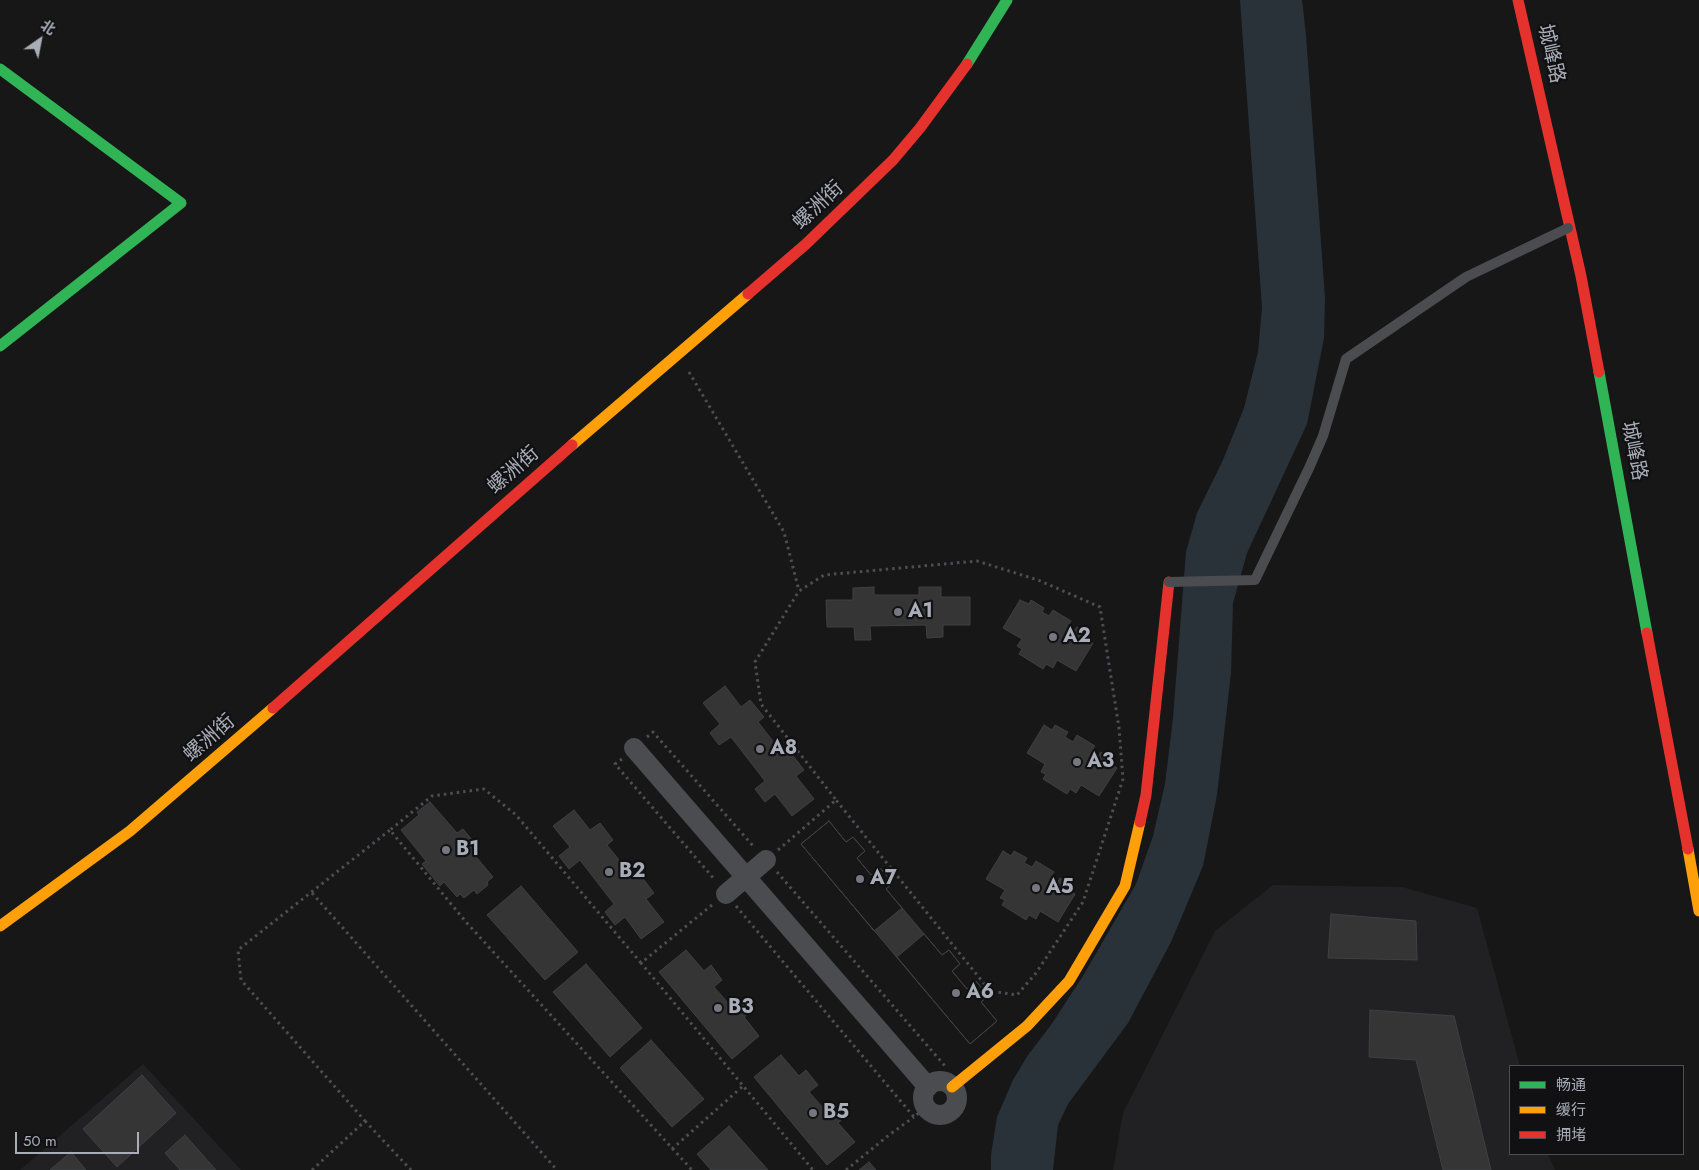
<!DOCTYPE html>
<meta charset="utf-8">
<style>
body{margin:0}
#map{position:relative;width:1699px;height:1170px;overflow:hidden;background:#171717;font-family:Jost,"Noto Sans SC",sans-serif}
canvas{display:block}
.legend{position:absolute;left:1509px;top:1065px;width:175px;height:90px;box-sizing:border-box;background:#111113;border:1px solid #4d4f55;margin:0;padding:6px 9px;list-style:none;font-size:15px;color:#a8adb8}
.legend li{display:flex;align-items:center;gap:10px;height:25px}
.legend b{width:25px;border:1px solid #4d4f55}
.north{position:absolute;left:15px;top:15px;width:50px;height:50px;-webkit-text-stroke:4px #111113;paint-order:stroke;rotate:33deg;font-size:14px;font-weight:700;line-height:20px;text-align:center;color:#a8adb8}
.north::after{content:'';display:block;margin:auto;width:18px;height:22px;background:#a8adb8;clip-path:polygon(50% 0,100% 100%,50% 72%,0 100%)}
.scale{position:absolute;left:15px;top:1132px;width:124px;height:22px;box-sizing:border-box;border:2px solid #a8adb8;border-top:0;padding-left:6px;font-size:15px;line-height:18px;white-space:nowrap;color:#a8adb8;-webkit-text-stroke:4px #111113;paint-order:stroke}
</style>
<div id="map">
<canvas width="1699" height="1170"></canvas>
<ul class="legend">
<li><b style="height:6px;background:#30b455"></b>畅通</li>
<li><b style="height:6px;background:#ff9f0a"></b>缓行</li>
<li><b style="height:6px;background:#e5322d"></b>拥堵</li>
</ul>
<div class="north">北</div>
<div class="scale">50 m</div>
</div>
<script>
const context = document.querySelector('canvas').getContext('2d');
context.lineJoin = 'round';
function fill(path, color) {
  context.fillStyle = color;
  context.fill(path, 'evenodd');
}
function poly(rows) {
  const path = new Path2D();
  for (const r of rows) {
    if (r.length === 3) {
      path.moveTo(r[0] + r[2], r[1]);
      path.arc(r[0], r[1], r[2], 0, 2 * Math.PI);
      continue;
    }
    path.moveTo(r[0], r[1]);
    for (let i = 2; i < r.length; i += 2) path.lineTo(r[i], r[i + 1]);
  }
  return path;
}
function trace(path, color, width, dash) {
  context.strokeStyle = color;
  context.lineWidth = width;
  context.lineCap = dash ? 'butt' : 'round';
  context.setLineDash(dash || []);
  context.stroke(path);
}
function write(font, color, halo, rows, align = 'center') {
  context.font = font + ' Jost,"Noto Sans SC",sans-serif';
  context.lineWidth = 4.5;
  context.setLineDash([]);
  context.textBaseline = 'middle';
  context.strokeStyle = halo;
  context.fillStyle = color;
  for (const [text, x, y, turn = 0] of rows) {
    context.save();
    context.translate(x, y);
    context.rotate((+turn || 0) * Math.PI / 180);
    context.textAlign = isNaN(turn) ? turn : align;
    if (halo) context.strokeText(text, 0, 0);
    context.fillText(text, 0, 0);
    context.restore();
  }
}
const built = poly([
 [1273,885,1402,887,1477,908,1520,1066,1510,1066,1510,1154,1548,1154,1555,1170,1113,1170,1123,1113,1215,931],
 [143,1064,241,1170,20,1170]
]);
const water = poly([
 [1240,0,1302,0,1306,35,1325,298,1324,338,1307,424,1247,553,1233,603,1231,673,1217,795,1203,866,1171,942,1128,1023,1068,1104,1058,1125,1053,1170,991,1170,991,1155,997,1117,1013,1080,1028,1055,1051,1025,1083,976,1136,884,1153,836,1165,784,1173,718,1186,552,1197,513,1223,460,1244,408,1258,352,1262,308]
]);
const building = poly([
 [874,587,874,595,919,595,919,587,941,587,941,597,970,597,970,625,943,625,943,637,927,638,926,625,870,626,871,640,855,640,854,627,827,627,826,600,853,600,853,588,874,587],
 [1020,600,1029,604,1031,600,1044,608,1042,612,1049,616,1053,610,1071,621,1067,627,1074,631,1077,627,1090,634,1087,639,1093,643,1076,671,1057,660,1053,668,1046,664,1043,669,1019,654,1022,649,1017,646,1022,639,1003,628,1020,600],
 [725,686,741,707,750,700,764,717,758,722,785,757,791,753,804,770,796,776,814,799,792,816,775,794,765,802,755,789,765,781,731,737,719,745,710,733,720,724,703,703,725,686],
 [1044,725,1052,730,1055,725,1068,732,1065,737,1073,742,1077,735,1095,746,1091,752,1098,757,1101,752,1113,760,1111,764,1117,768,1099,796,1081,785,1076,793,1070,789,1067,794,1043,779,1046,774,1041,772,1045,764,1027,753,1044,725],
 [430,802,457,833,463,829,478,847,472,852,493,877,487,882,488,885,477,894,474,890,464,898,460,894,457,897,444,882,440,886,422,864,426,861,401,830,419,815,417,812,430,802],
 [574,810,590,830,600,823,613,840,607,845,635,880,641,876,654,893,646,899,664,922,641,939,625,917,615,925,605,912,614,904,580,860,569,869,559,856,570,847,553,826,574,810],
 [829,821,846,842,853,837,865,851,857,858,871,875,880,868,893,883,886,889,902,908,874,931,801,844,829,821],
 [829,821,846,842,853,837,865,851,857,858,871,875,880,868,893,883,886,889,942,955,949,950,960,964,952,971,967,989,976,981,988,996,981,1002,997,1021,970,1044,801,844,829,821],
 [1003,851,1011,856,1014,851,1027,858,1024,863,1032,867,1036,861,1054,872,1050,878,1057,883,1060,878,1072,886,1070,890,1075,894,1058,922,1040,911,1036,919,1029,915,1026,920,1002,905,1005,900,1000,898,1005,890,986,879,1003,851],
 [521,886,578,952,545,980,487,915,521,886],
 [1331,914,1416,921,1417,960,1328,958,1331,914],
 [924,934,942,955,949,950,960,964,952,971,967,989,976,981,988,996,981,1002,997,1021,970,1044,897,957,924,934],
 [686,950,704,971,711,965,722,980,714,987,729,1004,738,997,750,1012,744,1017,759,1036,732,1059,659,972,686,950],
 [586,964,642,1028,610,1057,553,992,586,964],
 [1370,1010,1454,1016,1491,1170,1443,1170,1416,1060,1369,1057,1370,1010],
 [651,1040,704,1099,672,1127,620,1068,651,1040],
 [781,1055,799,1076,806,1070,818,1085,809,1092,824,1109,833,1102,845,1117,838,1123,855,1142,827,1165,754,1077,781,1055],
 [142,1075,176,1113,117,1167,83,1129,142,1075],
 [729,1126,768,1170,711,1170,697,1154,729,1126],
 [185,1135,216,1170,180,1170,165,1153,185,1135],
 [71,1152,86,1170,50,1170,71,1152],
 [869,1162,876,1170,859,1170,869,1162]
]);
const path = poly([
 [689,372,784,532,799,591],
 [647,737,653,732,754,847],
 [622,759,615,764,715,880],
 [778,850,836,800,761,704,755,662,799,591,824,575,977,561,1038,580,1100,607,1119,728,1123,779,1083,902,1036,973,1017,995,990,991,836,800],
 [777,872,945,1066],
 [312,893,557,1170],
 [712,905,641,963,813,1170],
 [736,906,914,1117,926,1107],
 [641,963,516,815,484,789,432,796,390,830,466,922,692,1170],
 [365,1121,411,1170],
 [672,1149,743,1086],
 [312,1170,365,1121,241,980,238,950,390,830],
 [846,1170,889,1135,914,1117]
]);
const street = poly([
 [634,748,928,1087],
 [726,894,766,860],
 [940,1098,17]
]);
const fast = poly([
 [967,64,1007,0],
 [0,69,181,203,0,346],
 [1599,372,1647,633]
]);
const slow = poly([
 [572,445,748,294],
 [1688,849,1699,911],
 [0,926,130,831,273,708],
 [952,1087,1027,1026,1069,981,1125,886,1140,822]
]);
const jam = poly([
 [1518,0,1581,276,1599,372],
 [748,294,806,244,893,160,920,128,967,64],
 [1647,633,1688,849],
 [273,708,572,445],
 [1140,822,1146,795,1169,582]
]);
const laneBridge = poly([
 [1169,582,1255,580,1310,466,1323,436,1346,359,1466,277,1568,228]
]);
const markers = [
 [898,612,5,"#757880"],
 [1053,637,5,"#757880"],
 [760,749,5,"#757880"],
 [1077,762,5,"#757880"],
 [446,850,5,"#757880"],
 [609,872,5,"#757880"],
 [860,879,5,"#757880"],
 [1036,888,5,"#757880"],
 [956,993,5,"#757880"],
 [718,1008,5,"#757880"],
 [813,1113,5,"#757880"]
];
const streetNames = [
 ["城峰路",1550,54,77],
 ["螺洲街",819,206,-43],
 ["城峰路",1633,451,79],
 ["螺洲街",514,471,-41],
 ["螺洲街",210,739,-41]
];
const poiNames = [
 ["A1",908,612],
 ["A2",1063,637],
 ["A8",770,749],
 ["A3",1087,762],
 ["B1",456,850],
 ["B2",619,872],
 ["A7",870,879],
 ["A5",1046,888],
 ["A6",966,993],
 ["B3",728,1008],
 ["B5",823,1113]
];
fill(built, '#212123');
fill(water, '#2a3239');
fill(building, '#353536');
trace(building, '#3f4043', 1);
trace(path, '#4d4e52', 3, [2.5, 4]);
trace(street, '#4b4c50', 20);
trace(fast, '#30b455', 11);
trace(slow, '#ff9f0a', 11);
trace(jam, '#e5322d', 11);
trace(laneBridge, '#4b4c50', 10);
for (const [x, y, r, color] of markers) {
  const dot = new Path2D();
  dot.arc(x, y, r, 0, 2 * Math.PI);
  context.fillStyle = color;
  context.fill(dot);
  trace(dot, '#111113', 2);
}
write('20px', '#a8adb8', '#111113', streetNames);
write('bold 20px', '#a8adb8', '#111113', poiNames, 'left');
</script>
